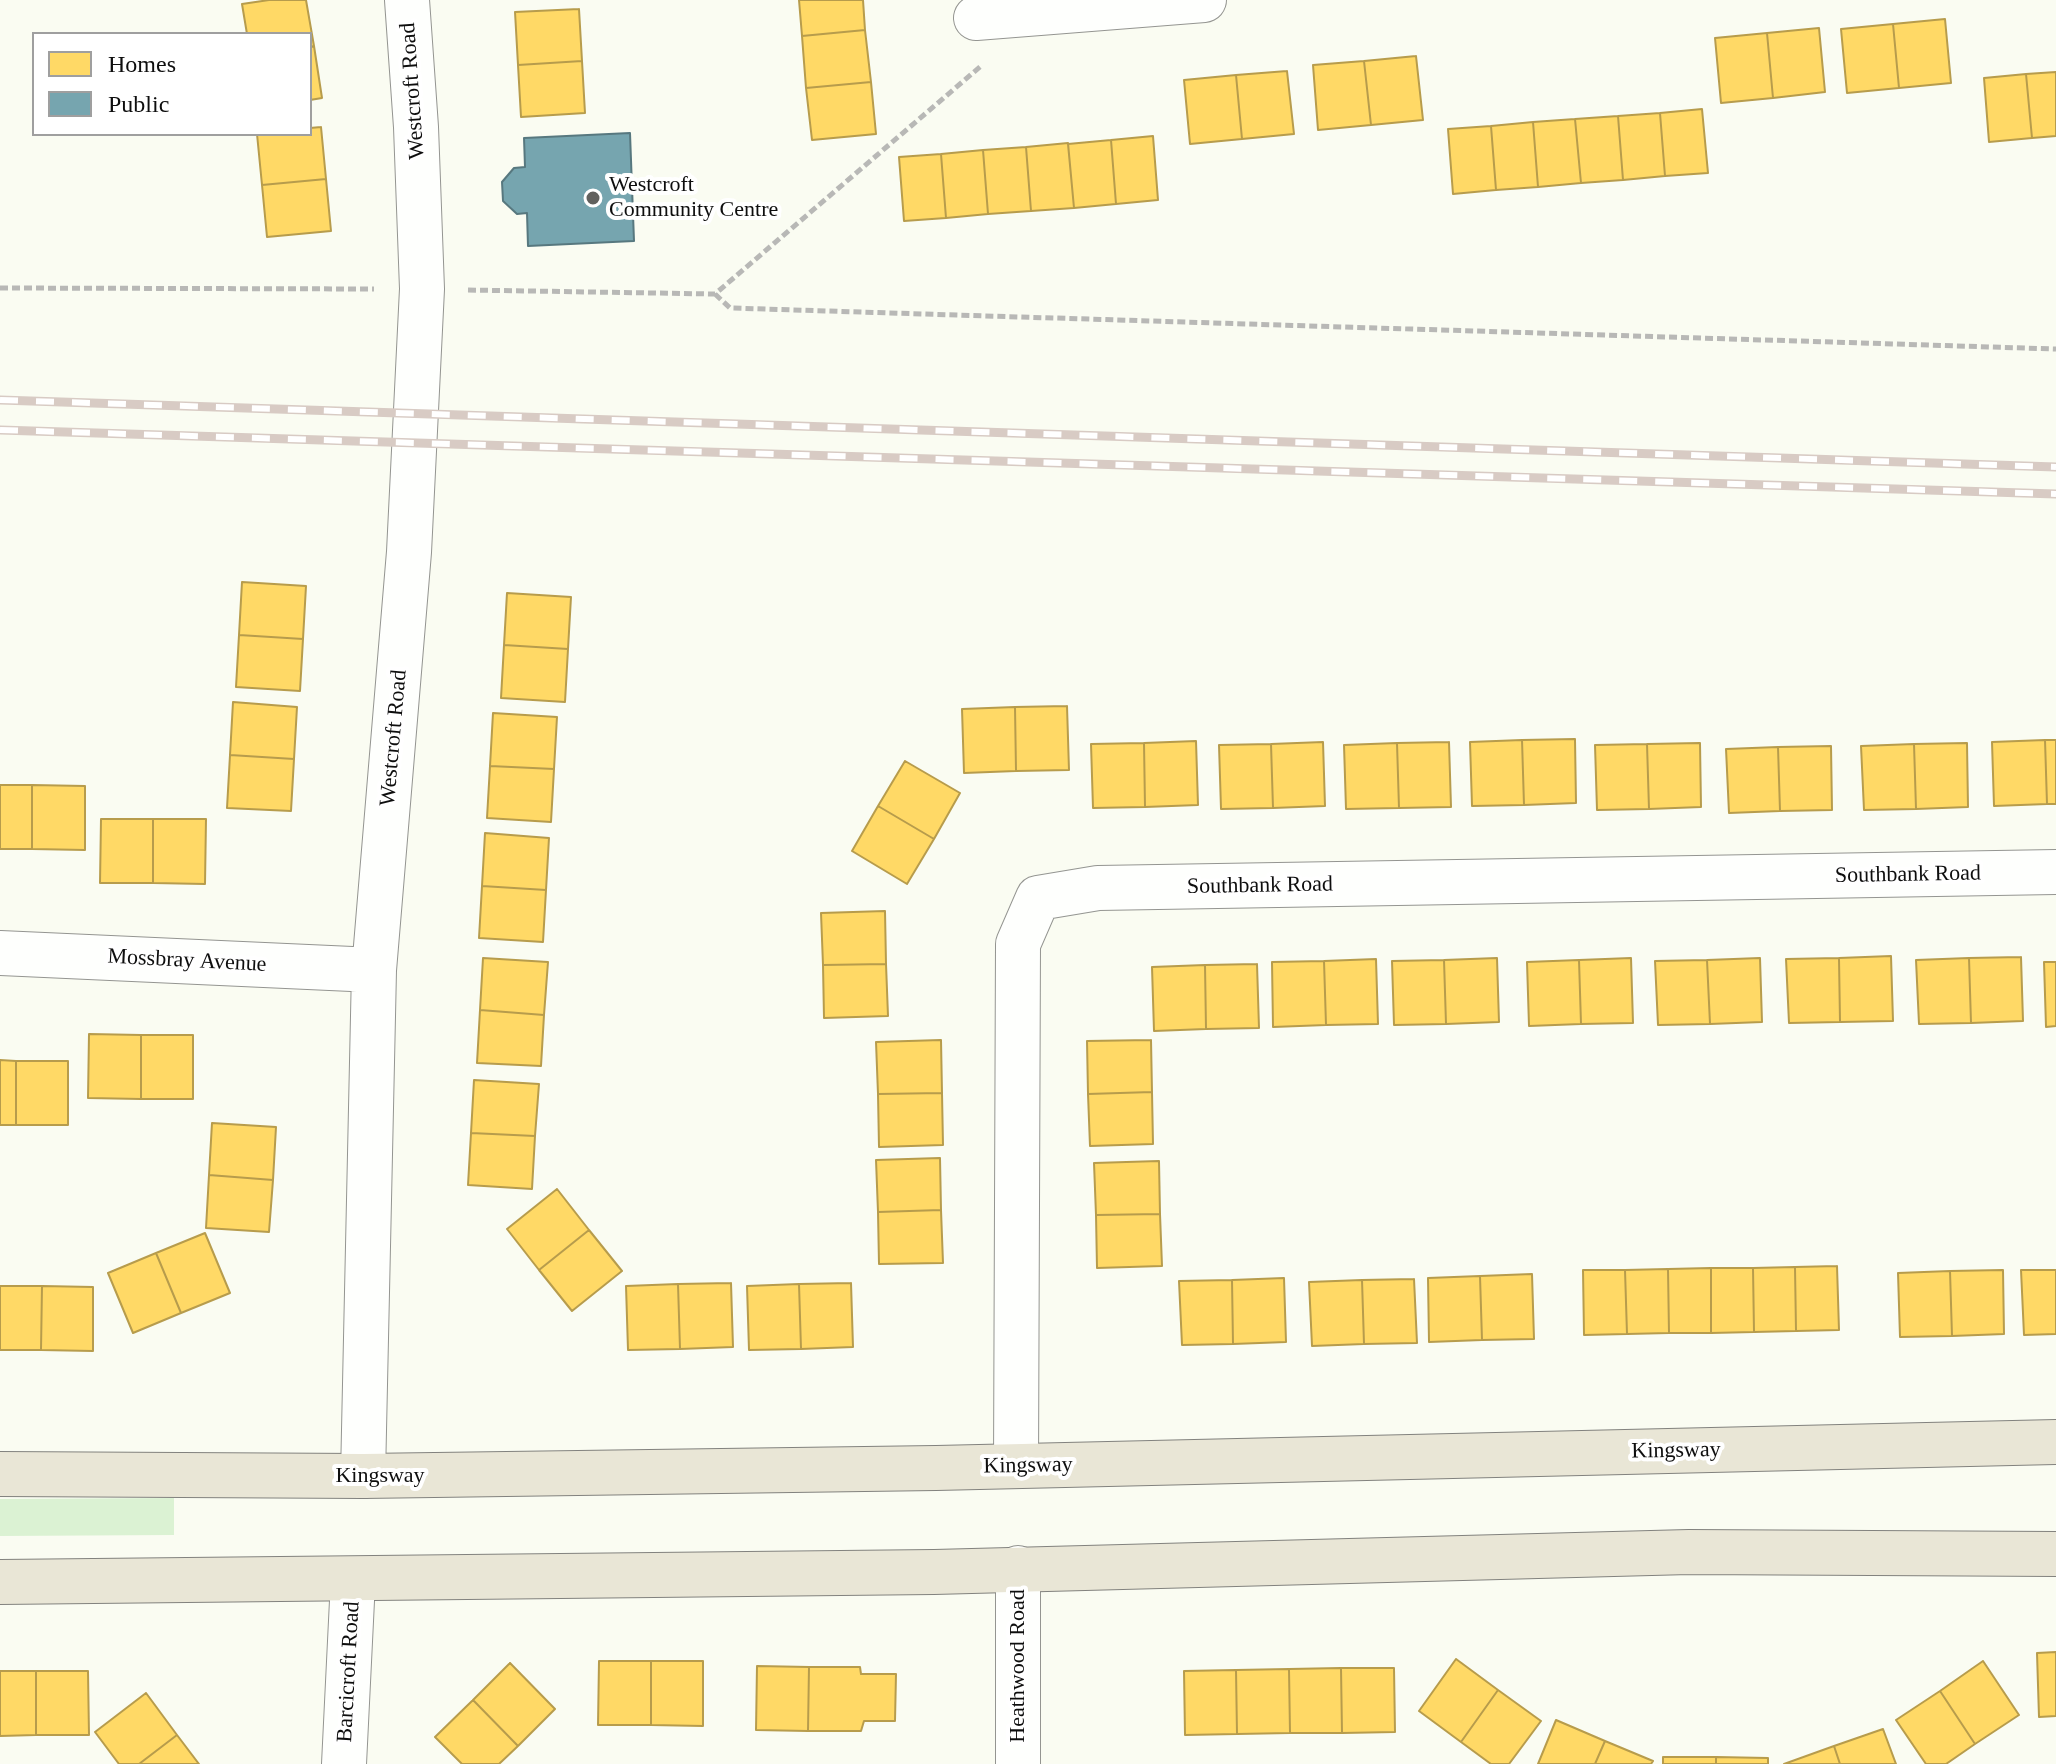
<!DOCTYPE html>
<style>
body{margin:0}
#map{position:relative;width:2056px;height:1764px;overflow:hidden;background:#fafcf2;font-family:Georgia,serif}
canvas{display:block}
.legend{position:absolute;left:32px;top:32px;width:280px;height:104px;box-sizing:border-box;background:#fff;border:2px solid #9f9f9f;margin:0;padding:10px 14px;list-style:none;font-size:24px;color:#0e0e0e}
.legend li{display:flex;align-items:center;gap:16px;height:40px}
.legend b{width:40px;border:2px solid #9f9f9f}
</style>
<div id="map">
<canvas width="2056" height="1764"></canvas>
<ul class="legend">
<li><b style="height:22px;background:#ffd966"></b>Homes</li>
<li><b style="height:22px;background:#76a5af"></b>Public</li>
</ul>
</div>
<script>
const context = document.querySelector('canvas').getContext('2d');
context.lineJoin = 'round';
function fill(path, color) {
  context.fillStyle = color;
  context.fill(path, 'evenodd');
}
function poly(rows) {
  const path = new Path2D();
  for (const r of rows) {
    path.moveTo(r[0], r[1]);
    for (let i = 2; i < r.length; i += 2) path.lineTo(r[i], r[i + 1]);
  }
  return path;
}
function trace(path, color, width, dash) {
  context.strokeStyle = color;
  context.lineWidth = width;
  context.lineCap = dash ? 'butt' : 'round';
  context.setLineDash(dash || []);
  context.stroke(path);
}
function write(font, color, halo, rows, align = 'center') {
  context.font = font + ' Georgia,serif';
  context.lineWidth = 8;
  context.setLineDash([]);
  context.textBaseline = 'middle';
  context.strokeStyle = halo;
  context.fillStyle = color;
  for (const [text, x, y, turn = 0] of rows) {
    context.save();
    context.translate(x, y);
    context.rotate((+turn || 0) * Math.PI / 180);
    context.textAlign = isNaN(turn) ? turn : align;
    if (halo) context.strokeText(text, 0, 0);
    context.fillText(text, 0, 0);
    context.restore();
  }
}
const green = poly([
 [174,1498,174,1535,0,1536,0,1499]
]);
const homes = poly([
 [269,0,306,0,314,46,310,47,310,34,247,34,242,4,269,0],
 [799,0,863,0,865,30,802,36,799,0],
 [579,9,582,61,518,65,515,12,579,9],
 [1945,19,1951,83,1899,88,1893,24,1945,19],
 [1893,24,1899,88,1847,93,1841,29,1893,24],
 [1819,28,1825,92,1773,98,1767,33,1819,28],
 [865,30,871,82,806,88,802,36,865,30],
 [1767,33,1773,98,1721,103,1715,38,1767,33],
 [314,46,322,98,310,100,310,47,314,46],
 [1416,56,1423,120,1371,125,1364,61,1416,56],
 [582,61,585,113,521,117,518,65,582,61],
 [1364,61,1371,125,1318,130,1313,65,1364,61],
 [1287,71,1294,134,1242,139,1236,75,1287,71],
 [2056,72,2056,136,2032,138,2026,74,2056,72],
 [2026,74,2032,138,1989,142,1984,78,2026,74],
 [1236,75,1242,139,1190,144,1184,80,1236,75],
 [871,82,876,134,812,140,806,88,871,82],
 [1702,109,1708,173,1665,176,1660,113,1702,109],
 [1660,113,1665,176,1623,180,1618,116,1660,113],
 [1618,116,1623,180,1581,183,1575,119,1618,116],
 [1575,119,1581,183,1538,187,1533,122,1575,119],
 [1533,122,1538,187,1496,190,1491,126,1533,122],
 [1491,126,1496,190,1453,194,1448,129,1491,126],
 [321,127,326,179,262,185,257,134,310,134,310,128,321,127],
 [1153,136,1158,200,1116,204,1111,140,1153,136],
 [1111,140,1116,204,1074,208,1068,144,1111,140],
 [1068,143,1074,208,1031,211,1026,147,1068,143],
 [1026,147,1031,211,988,214,983,150,1026,147],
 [983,150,988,214,946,218,941,154,983,150],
 [941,154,946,218,904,221,899,157,941,154],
 [326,179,331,231,267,237,262,185,326,179],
 [242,582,306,586,303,639,239,635,242,582],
 [507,593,571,597,568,649,504,645,507,593],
 [239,635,303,639,300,691,236,687,239,635],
 [504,645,568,649,565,702,501,698,504,645],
 [233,702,297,707,294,759,230,755,233,702],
 [1067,706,1069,770,1016,771,1015,707,1067,706],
 [1015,707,1016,771,964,773,962,709,1015,707],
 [493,713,557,717,554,769,490,766,493,713],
 [1575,739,1576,803,1524,805,1522,740,1575,739],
 [1522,740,1524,805,1472,806,1470,742,1522,740],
 [2045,740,2056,740,2056,804,2047,804,2045,740],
 [2045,740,2047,804,1994,806,1992,742,2045,740],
 [1196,741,1198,805,1145,807,1144,743,1196,741],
 [1323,742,1325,806,1273,808,1271,744,1323,742],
 [1449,742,1451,807,1399,808,1397,743,1449,742],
 [1144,743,1145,807,1093,808,1091,744,1144,743],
 [1397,743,1399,808,1346,809,1344,745,1397,743],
 [1700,743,1701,807,1649,809,1647,744,1700,743],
 [1967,743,1968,807,1916,809,1914,744,1967,743],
 [1271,744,1273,808,1221,809,1219,745,1271,744],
 [1647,744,1649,809,1597,810,1595,745,1647,744],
 [1914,744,1916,809,1864,810,1861,746,1914,744],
 [1831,746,1832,810,1780,811,1778,747,1831,746],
 [1778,747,1780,811,1729,813,1726,749,1778,747],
 [230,755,294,759,291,811,227,808,230,755],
 [905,761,960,793,934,839,878,806,905,761],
 [490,766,554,769,551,822,487,818,490,766],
 [0,785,32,785,32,849,0,849,0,785],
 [32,785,85,786,85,850,32,849,32,785],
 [878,806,934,839,907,884,852,851,878,806],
 [101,819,153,819,153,883,100,883,101,819],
 [153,819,206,819,205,884,153,883,153,819],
 [485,833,549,838,546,890,482,886,485,833],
 [482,886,546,890,543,942,479,938,482,886],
 [885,911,886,964,823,965,821,913,885,911],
 [1891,956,1893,1021,1840,1022,1839,958,1891,956],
 [2021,957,2023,1021,1971,1023,1969,958,2021,957],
 [483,958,548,962,544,1015,480,1010,483,958],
 [1497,958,1499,1022,1446,1024,1444,960,1497,958],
 [1631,958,1633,1023,1581,1024,1579,960,1631,958],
 [1760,958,1762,1022,1710,1024,1707,960,1760,958],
 [1839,958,1840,1022,1789,1023,1786,959,1839,958],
 [1969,958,1971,1023,1919,1024,1916,960,1969,958],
 [1376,959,1378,1024,1326,1025,1324,961,1376,959],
 [1444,960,1446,1024,1394,1025,1392,961,1444,960],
 [1579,960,1581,1024,1529,1026,1527,962,1579,960],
 [1707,960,1710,1024,1658,1025,1655,961,1707,960],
 [1324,961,1326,1025,1273,1027,1272,962,1324,961],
 [2044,962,2056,962,2056,1026,2046,1027,2044,962],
 [886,964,888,1016,824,1018,823,965,886,964],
 [1257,964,1259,1028,1206,1029,1205,965,1257,964],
 [1205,965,1206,1029,1154,1031,1152,967,1205,965],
 [480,1010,544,1015,541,1066,477,1063,480,1010],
 [89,1034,141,1035,141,1099,88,1098,89,1034],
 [141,1035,193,1035,193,1099,141,1099,141,1035],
 [941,1040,942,1093,878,1094,876,1042,941,1040],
 [1151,1040,1152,1092,1088,1094,1087,1041,1151,1040],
 [0,1060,16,1061,16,1125,0,1125,0,1060],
 [16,1061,68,1061,68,1125,16,1125,16,1061],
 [474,1080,539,1084,535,1136,471,1133,474,1080],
 [1152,1092,1153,1144,1090,1146,1088,1094,1152,1092],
 [942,1093,943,1145,879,1147,878,1094,942,1093],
 [212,1123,276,1127,273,1180,209,1175,212,1123],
 [471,1133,535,1136,532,1189,468,1185,471,1133],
 [940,1158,941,1210,878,1212,876,1160,940,1158],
 [1159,1161,1160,1214,1096,1215,1094,1163,1159,1161],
 [209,1175,273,1180,269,1232,206,1228,209,1175],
 [557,1189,589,1230,539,1270,507,1229,557,1189],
 [941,1210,943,1263,879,1264,878,1212,941,1210],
 [1160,1214,1162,1266,1097,1268,1096,1215,1160,1214],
 [589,1230,622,1271,572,1311,539,1270,589,1230],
 [205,1233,230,1293,181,1313,156,1253,205,1233],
 [156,1253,181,1313,133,1333,108,1273,156,1253],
 [1837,1266,1839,1330,1796,1331,1795,1267,1837,1266],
 [1795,1267,1796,1331,1754,1332,1753,1268,1795,1267],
 [1711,1268,1753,1268,1754,1332,1711,1333,1711,1268],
 [1711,1268,1711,1333,1669,1333,1668,1269,1711,1268],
 [1668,1269,1669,1333,1627,1334,1625,1270,1668,1269],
 [1583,1270,1625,1270,1627,1334,1584,1335,1583,1270],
 [2003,1270,2004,1334,1952,1336,1950,1271,2003,1270],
 [2021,1270,2056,1270,2056,1334,2024,1335,2021,1270],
 [1950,1271,1952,1336,1900,1337,1898,1273,1950,1271],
 [1532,1274,1534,1339,1482,1340,1480,1276,1532,1274],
 [1480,1276,1482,1340,1429,1342,1428,1278,1480,1276],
 [1284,1278,1286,1342,1233,1344,1232,1280,1284,1278],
 [1414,1279,1417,1343,1364,1344,1362,1280,1414,1279],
 [1232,1280,1233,1344,1182,1345,1179,1281,1232,1280],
 [1362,1280,1364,1344,1312,1346,1309,1282,1362,1280],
 [731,1283,733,1347,680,1349,678,1284,731,1283],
 [851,1283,853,1347,801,1349,799,1284,851,1283],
 [678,1284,680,1349,628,1350,626,1286,678,1284],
 [799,1284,801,1349,749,1350,747,1286,799,1284],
 [0,1286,42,1286,41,1350,0,1350,0,1286],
 [42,1286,93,1287,93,1351,41,1350,42,1286],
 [2056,1652,2056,1716,2039,1717,2037,1653,2056,1652],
 [1456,1659,1498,1690,1461,1742,1419,1711,1456,1659],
 [599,1661,651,1661,651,1725,598,1725,599,1661],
 [651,1661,703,1661,703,1726,651,1725,651,1661],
 [1983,1661,2019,1715,1975,1744,1940,1691,1983,1661],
 [510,1663,555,1709,518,1746,473,1700,510,1663],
 [757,1666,809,1667,808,1731,756,1730,757,1666],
 [809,1667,860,1667,861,1674,896,1674,895,1721,864,1721,861,1731,808,1731,809,1667],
 [1341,1668,1394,1668,1395,1732,1342,1733,1341,1668],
 [1341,1668,1342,1733,1290,1733,1289,1669,1341,1668],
 [1289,1669,1290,1733,1237,1734,1236,1670,1289,1669],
 [1236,1670,1237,1734,1185,1735,1184,1671,1236,1670],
 [0,1671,36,1671,36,1735,0,1736,0,1671],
 [36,1671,88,1671,89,1735,36,1735,36,1671],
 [1498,1690,1541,1721,1509,1764,1491,1764,1461,1742,1498,1690],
 [1940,1691,1975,1744,1946,1764,1926,1764,1896,1720,1940,1691],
 [146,1693,177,1735,139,1764,119,1764,95,1732,146,1693],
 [473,1700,518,1746,499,1764,462,1764,435,1737,473,1700],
 [1556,1720,1605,1741,1595,1764,1538,1764,1556,1720],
 [1883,1729,1896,1764,1840,1764,1834,1746,1883,1729],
 [177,1735,199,1764,139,1764,177,1735],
 [1605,1741,1653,1761,1651,1764,1595,1764,1605,1741],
 [1834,1746,1840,1764,1784,1764,1834,1746],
 [1663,1757,1716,1757,1716,1764,1663,1764,1663,1757],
 [1716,1757,1768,1758,1768,1764,1716,1764,1716,1757]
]);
const public = poly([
 [630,133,634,241,528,246,527,213,517,214,503,201,502,182,514,168,525,167,524,138,630,133]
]);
const path = poly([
 [0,288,374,289],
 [468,290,715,294,981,66],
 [715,294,730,308,2056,349]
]);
const street = poly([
 [976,18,1204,0],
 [0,953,374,970],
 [1016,1466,1018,944,1038,898,1098,888,2056,872],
 [363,1476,374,970,409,552,422,289,416,127,407,0],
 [1018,1568,1018,1764],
 [344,1764,353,1580]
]);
const highway = poly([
 [0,1474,363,1476,936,1468,2056,1442],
 [0,1582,934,1572,1689,1552,2056,1554]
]);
const rail = poly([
 [0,400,2056,467],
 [0,430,2056,494]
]);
const markers = [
 [593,198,8,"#61615e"]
];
const streetNames = [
 ["Westcroft Road",413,91,-94],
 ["Westcroft Road",394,738,-85],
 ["Southbank Road",1908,875,-1],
 ["Southbank Road",1260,886,-1],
 ["Mossbray Avenue",187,961,3],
 ["Kingsway",1676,1451,-1],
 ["Kingsway",1028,1466,-1],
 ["Kingsway",380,1476],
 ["Heathwood Road",1018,1666,-90],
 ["Barcicroft Road",349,1672,-87]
];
const poiNames = [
 ["Westcroft",609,185],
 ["Community Centre",609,210]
];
fill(green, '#dbf2d3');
fill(homes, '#ffd966');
trace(homes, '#b79c4c', 2);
fill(public, '#76a5af');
trace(public, '#57787f', 2);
trace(street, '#949591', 46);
trace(highway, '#82827e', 46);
trace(path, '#b8b8b6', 5, [8, 4]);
trace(street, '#fefffd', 44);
trace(highway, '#e9e6d6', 44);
trace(rail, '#d8cbc4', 9);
trace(rail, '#fff', 6, [18]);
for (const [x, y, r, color] of markers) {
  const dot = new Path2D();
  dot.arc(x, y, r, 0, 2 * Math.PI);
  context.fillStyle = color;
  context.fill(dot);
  trace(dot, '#fff', 3);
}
write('22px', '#0e0e0e', '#fff', streetNames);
write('22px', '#0e0e0e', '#fff', poiNames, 'left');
</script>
